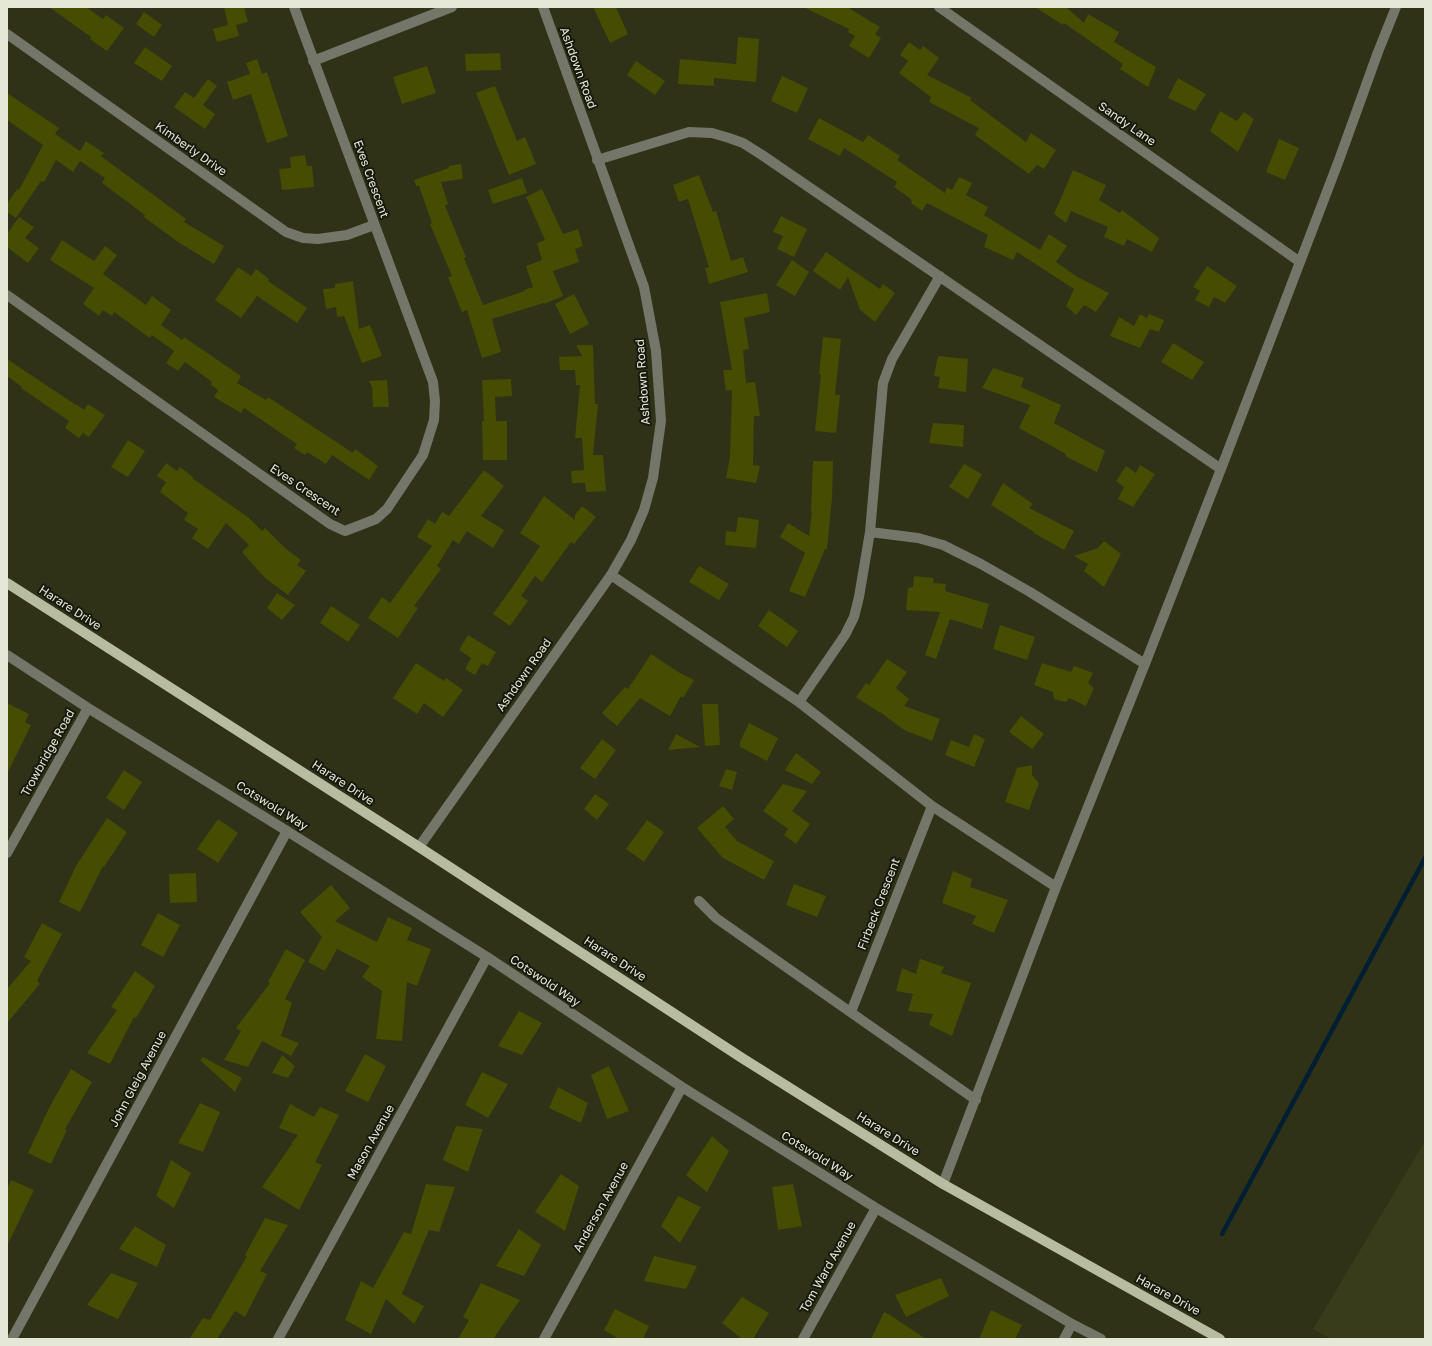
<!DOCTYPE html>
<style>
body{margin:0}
#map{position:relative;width:1432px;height:1346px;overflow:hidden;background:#2f3217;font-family:"Golos Text",sans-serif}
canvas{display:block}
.frame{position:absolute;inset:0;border:8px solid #e5e7d7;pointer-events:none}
</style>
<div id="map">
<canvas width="1432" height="1346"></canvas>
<div class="frame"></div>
</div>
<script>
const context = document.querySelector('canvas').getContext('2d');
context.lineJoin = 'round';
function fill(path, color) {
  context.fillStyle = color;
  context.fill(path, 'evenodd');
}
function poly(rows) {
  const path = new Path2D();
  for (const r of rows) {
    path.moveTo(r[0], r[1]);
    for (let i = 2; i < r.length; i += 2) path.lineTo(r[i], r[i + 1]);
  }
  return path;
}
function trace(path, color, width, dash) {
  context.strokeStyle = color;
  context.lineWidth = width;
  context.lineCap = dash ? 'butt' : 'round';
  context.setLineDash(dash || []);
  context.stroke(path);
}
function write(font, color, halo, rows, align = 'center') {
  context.font = font + ' "Golos Text",sans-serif';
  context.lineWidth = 4;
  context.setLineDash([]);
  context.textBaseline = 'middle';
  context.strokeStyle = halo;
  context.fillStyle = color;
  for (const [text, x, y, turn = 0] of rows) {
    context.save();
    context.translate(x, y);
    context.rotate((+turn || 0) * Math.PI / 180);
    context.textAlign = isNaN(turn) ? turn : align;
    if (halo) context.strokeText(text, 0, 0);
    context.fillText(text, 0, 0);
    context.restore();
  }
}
const built = poly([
 [1425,1141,1425,1339,1331,1339,1313,1329]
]);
const stream = poly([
 [1222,1234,1425,858]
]);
const building = poly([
 [49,7,86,7,103,19,106,15,124,28,107,51,90,39,91,37],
 [224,7,244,7,248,22,236,25,239,36,217,42,213,29,228,25],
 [593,7,616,7,628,34,610,43],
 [803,7,847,7,880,27,875,34,881,38,869,58,849,46,855,36,848,32,849,29],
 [1035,7,1066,7,1084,23,1088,14,1119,32,1114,42,1156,67,1148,87,1120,69,1123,64,1064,23,1063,25],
 [144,12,162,25,154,37,136,24],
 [738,37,759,39,756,82,714,78,714,86,678,84,680,59,736,64],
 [909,42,920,50,923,46,939,58,927,75,972,98,970,100,1026,142,1031,133,1056,150,1044,169,1037,165,1029,174,975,135,979,128,929,102,931,97,899,73,908,61,900,55],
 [145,47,172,66,162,81,134,63],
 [500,53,501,70,466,71,465,54],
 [257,59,262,74,267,72,288,136,267,143,251,94,233,100,227,82,250,74,246,63],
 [636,61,665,81,655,95,627,75],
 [427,66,436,93,402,104,393,77],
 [782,76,808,88,797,113,771,101],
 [1178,78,1206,94,1195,111,1168,98],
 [208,79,217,86,203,105,215,114,205,129,174,107,185,92,194,98],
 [495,86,517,141,525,137,536,164,509,175,476,93],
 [7,93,59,128,55,134,80,151,86,141,104,153,101,156,186,219,184,222,224,246,214,264,178,242,144,217,145,215,102,183,105,178,80,161,73,172,56,160,44,182,41,181,16,218,7,212,7,204,17,189,19,190,43,145,7,120],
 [1220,111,1237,121,1244,112,1254,119,1238,152,1210,131],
 [819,118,863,142,868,135,900,156,897,160,945,193,947,187,952,190,959,177,972,183,966,195,988,207,984,215,1040,250,1049,234,1067,246,1056,262,1076,276,1109,293,1096,312,1084,305,1076,315,1066,306,1074,289,1017,252,1013,260,984,247,988,235,927,203,922,211,912,204,911,199,894,187,897,182,844,148,840,156,808,139],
 [1279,139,1299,148,1285,180,1266,172],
 [305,155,307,166,312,166,314,187,282,190,279,169,291,168,290,157],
 [461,164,463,179,441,182,448,204,445,206,466,257,464,258,483,305,525,291,524,290,533,287,526,266,542,260,537,243,545,240,526,197,542,189,563,234,578,229,583,246,575,249,579,262,553,271,563,296,544,304,544,303,492,319,501,352,482,358,467,310,462,312,448,277,452,276,430,224,432,223,419,186,416,186,414,180,449,168,449,166],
 [1073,170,1106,185,1099,200,1120,213,1122,210,1159,238,1152,252,1127,239,1124,246,1104,237,1108,227,1071,211,1066,223,1054,214],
 [699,175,713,212,716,211,731,261,743,257,748,272,709,284,705,268,709,267,688,199,679,202,673,185],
 [522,178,527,193,493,204,488,190],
 [781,216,807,229,794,257,777,249,783,236,773,232],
 [19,217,34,227,25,238,39,248,28,263,7,247,7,234],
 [62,240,94,261,105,246,117,255,103,274,146,305,152,296,171,310,161,325,182,340,184,337,241,376,237,383,266,400,268,397,353,453,355,449,378,466,369,480,332,455,326,464,307,452,305,455,294,448,297,444,244,408,241,413,214,397,218,390,211,385,212,382,185,362,178,371,166,363,174,351,152,335,150,338,114,312,112,316,103,310,99,316,83,304,94,288,50,260],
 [826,252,880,289,883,284,895,293,875,322,860,310,848,277,840,290,813,271],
 [792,260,809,272,795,296,776,285],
 [1207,266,1237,286,1225,303,1214,297,1209,307,1195,300,1200,291,1193,287],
 [238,267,251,276,256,269,269,279,268,281,307,308,297,323,257,296,241,318,215,300],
 [353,281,359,329,370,325,382,356,362,363,344,316,337,317,336,307,326,309,323,289,335,288,335,284],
 [767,293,770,312,744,318,749,349,743,350,746,383,755,382,760,416,754,416,753,465,760,466,756,483,726,478,730,457,732,390,726,391,723,370,732,370,720,302],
 [574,294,589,324,570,334,555,304],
 [1140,314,1147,318,1149,314,1164,320,1159,332,1150,329,1140,348,1110,336,1119,317,1134,326],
 [823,337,841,339,835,395,840,395,836,433,815,431,821,374,819,374],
 [1173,343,1204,362,1192,380,1161,362],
 [576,345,593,345,595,404,598,404,593,455,603,455,606,491,586,492,585,483,572,483,571,471,584,470,582,438,575,438,580,385,576,385,575,370,560,370,559,357,582,356],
 [938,356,968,359,966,392,938,388,940,377,934,376],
 [7,359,76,405,76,404,84,410,88,404,105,415,89,437,83,433,79,438,65,428,69,421,21,388,22,387,7,376],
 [993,368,1024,378,1021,387,1061,405,1054,423,1105,451,1097,472,1065,456,1066,454,1019,428,1030,405,982,388],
 [511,379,512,396,495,397,496,421,507,421,507,460,483,460,482,421,484,421,482,380],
 [387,380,389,407,373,407,372,387,369,381],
 [933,423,964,425,963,447,929,443],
 [128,440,145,451,128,477,111,467],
 [813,461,833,461,832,498,827,549,825,549,805,597,789,591,805,553,780,537,788,523,809,536,812,511,811,511],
 [166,463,177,471,180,467,193,477,192,478,249,518,262,531,265,528,285,548,301,560,297,565,306,571,288,595,265,578,242,552,249,545,226,523,208,549,192,538,198,529,184,520,188,513,160,492,166,482,157,476],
 [964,464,982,474,968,499,949,487],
 [1140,465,1155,474,1133,507,1118,499,1124,487,1116,481,1126,466,1136,473],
 [484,470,504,486,481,516,504,530,493,548,467,531,459,544,453,540,437,566,441,569,414,606,418,608,398,638,368,618,382,597,390,603,432,546,417,537,428,519,435,524,442,512,449,516],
 [1003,483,1033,504,1029,508,1074,531,1064,550,1034,533,1034,532,991,505],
 [544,496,575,520,575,515,582,506,596,517,574,544,571,542,542,582,535,576,521,596,528,601,510,626,493,614,511,589,540,546,520,533],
 [738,517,759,520,756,548,725,545,726,531,736,532],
 [1104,541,1121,554,1104,587,1084,571,1088,564,1074,556,1098,548],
 [699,566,729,584,719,600,689,582],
 [914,576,934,578,933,583,946,584,945,591,989,604,982,629,950,619,936,659,925,655,940,612,906,610,908,588,913,587],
 [277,593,295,605,282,620,267,608],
 [331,606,360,625,348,642,320,623],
 [769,610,798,631,787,647,758,626],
 [1000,625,1035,637,1027,660,993,649],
 [468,635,496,652,488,666,482,663,475,675,465,669,471,658,459,650],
 [651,654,680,673,694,680,683,698,681,696,670,716,640,698,617,726,602,713,625,687,628,689],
 [887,659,907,672,896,688,909,699,904,706,940,719,932,741,904,730,880,712,880,713,856,697,866,683,869,685],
 [416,663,444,681,446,678,463,690,443,717,424,703,417,714,393,698],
 [1042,663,1071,672,1074,666,1093,673,1088,683,1094,688,1086,706,1069,698,1066,702,1054,699,1053,692,1034,685],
 [7,703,29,714,25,722,31,725,7,774],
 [702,704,718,704,720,745,705,746],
 [1021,716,1044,734,1032,749,1009,732],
 [749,723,778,738,767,761,740,747,740,742],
 [676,734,700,747,668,750],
 [974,734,985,739,974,767,945,755,951,740,969,747],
 [602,739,616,750,595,779,580,768],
 [796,753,821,772,812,784,785,770],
 [1032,765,1032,775,1039,783,1029,810,1005,802,1017,768],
 [726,769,737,772,732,790,719,786],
 [124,770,142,782,124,810,106,798],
 [783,784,807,791,792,811,810,824,796,844,784,835,788,829,763,811],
 [595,794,609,804,597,820,584,809],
 [723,806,734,819,725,827,737,841,774,861,764,880,723,858,697,828],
 [107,818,127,832,104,867,103,866,80,912,59,902,76,866],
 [218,819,238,833,218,863,197,849],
 [647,820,664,832,644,862,626,849],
 [953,871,972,879,970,887,1008,900,994,933,972,924,976,916,942,903],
 [196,873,197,902,170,903,169,874],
 [794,884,826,896,817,917,786,905],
 [331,885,350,908,335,921,377,942,388,917,412,928,407,940,431,949,417,986,407,982,402,1041,376,1039,382,991,362,977,370,966,337,949,325,971,308,962,322,937,300,912],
 [158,913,180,925,163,957,141,945],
 [42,923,62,934,37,981,40,984,7,1023,7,989,31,961,24,957],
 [286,949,305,960,285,999,292,1003,281,1036,299,1043,291,1056,262,1041,248,1067,224,1060,241,1031,236,1028,270,983,268,982],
 [920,959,944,967,941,973,971,983,952,1036,929,1025,933,1014,908,1011,913,994,896,991,902,968,916,974],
 [135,971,155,986,136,1018,134,1017,110,1064,87,1053,117,1010,111,1007],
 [519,1011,542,1023,522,1055,498,1046],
 [365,1054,386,1066,368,1102,345,1091],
 [282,1055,295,1066,288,1078,272,1073],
 [203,1057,242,1078,235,1092,200,1060],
 [609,1066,629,1111,607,1119,591,1075],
 [71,1069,92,1082,65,1129,67,1130,51,1164,28,1153,49,1108],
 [482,1072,508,1084,488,1118,465,1105],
 [558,1087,588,1103,581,1123,549,1108],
 [200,1103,220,1112,203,1152,178,1143],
 [290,1104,314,1117,320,1107,339,1115,315,1162,322,1165,299,1210,262,1187,291,1145,294,1146,291,1144,298,1135,279,1128],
 [456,1126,483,1129,468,1172,443,1160],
 [712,1136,729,1151,707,1192,686,1175],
 [171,1160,191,1173,174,1208,156,1196],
 [561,1174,579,1186,565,1231,535,1212],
 [11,1180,34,1190,7,1246,7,1189],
 [426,1184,455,1187,439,1232,429,1230,402,1294,424,1306,414,1324,386,1299,371,1334,345,1320,361,1281,373,1288,404,1232,411,1234],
 [793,1184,802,1226,778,1230,772,1187],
 [678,1196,701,1207,680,1243,661,1226],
 [265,1218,288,1225,260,1271,267,1274,245,1317,235,1311,217,1339,189,1339,203,1318,210,1320,247,1256,245,1255],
 [135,1226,166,1245,157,1267,119,1249],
 [519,1229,541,1245,524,1276,496,1266],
 [654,1256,697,1266,686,1289,644,1281],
 [111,1273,138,1283,118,1319,87,1305],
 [941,1278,949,1296,906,1317,895,1295],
 [481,1283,520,1300,493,1339,458,1339,469,1320,463,1317],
 [742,1297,769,1313,753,1339,742,1339,722,1323],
 [615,1309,649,1326,643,1339,619,1339,604,1330],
 [991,1310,1022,1325,1015,1339,979,1339],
 [884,1312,890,1315,926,1339,871,1339]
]);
const minor = poly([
 [939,7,1300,262],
 [7,34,286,232,303,238,318,239,347,235,374,225],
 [313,61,452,7],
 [597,160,689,132,712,133,729,138,743,143,762,155,1221,469],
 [7,295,330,524,345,531,376,519,387,509,423,455,434,420,435,401,433,382,294,7],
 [870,532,918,538,943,545,981,564,1030,592,1145,664],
 [611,575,799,702,932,806,1056,887],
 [7,655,88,708,287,831,487,957,682,1087,876,1208,1072,1324,1101,1339],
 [799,702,845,635,854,617,859,597,870,532,883,383,892,359,940,276],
 [419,847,611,575,631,540,644,510,653,478,661,421,656,351,644,287,543,7],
 [7,853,88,708],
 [699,901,716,918,976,1100],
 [851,1012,932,806],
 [943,1184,1056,887,1145,664,1221,469,1339,160,1378,52,1396,7],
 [12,1339,287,831],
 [278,1339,487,957],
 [544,1339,682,1087],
 [803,1339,876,1208],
 [1064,1339,1072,1324]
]);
const major = poly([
 [7,583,419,847,742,1058,943,1184,1220,1339]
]);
const streetNames = [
 ["Ashdown Road",578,68,70],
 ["Sandy Lane",1127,124,35],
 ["Kimberly Drive",191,149,35],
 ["Eves Crescent",371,179,70],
 ["Ashdown Road",643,382,-94],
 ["Eves Crescent",305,490,34],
 ["Harare Drive",70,608,33],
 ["Ashdown Road",524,675,-55],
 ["Trowbridge Road",48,753,-61],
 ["Harare Drive",343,783,33],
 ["Cotswold Way",272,806,32],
 ["Firbeck Crescent",879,904,-69],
 ["Harare Drive",615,959,33],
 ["Cotswold Way",545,981,34],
 ["John Gleig Avenue",138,1079,-62],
 ["Harare Drive",888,1134,32],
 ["Mason Avenue",371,1142,-61],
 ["Cotswold Way",817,1156,32],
 ["Anderson Avenue",601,1207,-61],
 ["Tom Ward Avenue",828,1267,-61],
 ["Harare Drive",1168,1295,29]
];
fill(built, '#383c1a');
trace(stream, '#001f33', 4.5);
fill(building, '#464c01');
trace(minor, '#747669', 10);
trace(major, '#b8bda2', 10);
write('12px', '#e5e7d7', '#17190d', streetNames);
</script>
